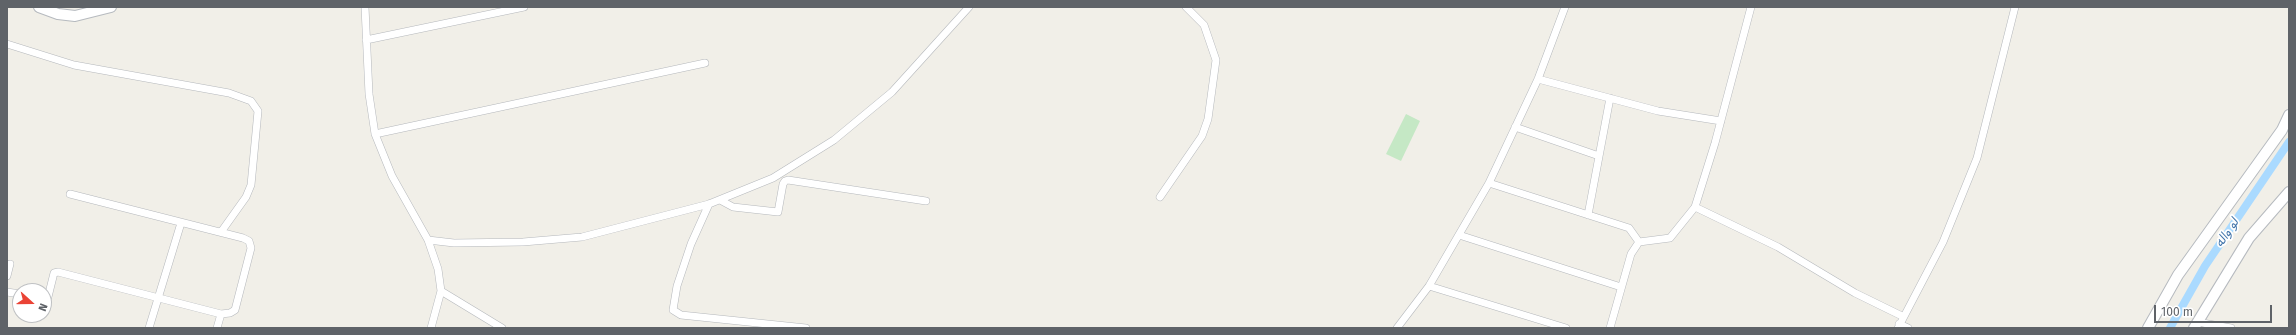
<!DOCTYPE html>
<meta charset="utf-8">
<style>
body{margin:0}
#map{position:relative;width:2296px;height:335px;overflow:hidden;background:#f1efe8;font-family:"Fira Sans",sans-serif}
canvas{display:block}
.frame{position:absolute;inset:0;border:8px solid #5f6368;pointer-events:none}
.north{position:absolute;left:12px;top:283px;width:40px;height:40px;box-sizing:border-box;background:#fff;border:1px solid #bfc1c3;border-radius:50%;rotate:111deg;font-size:11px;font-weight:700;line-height:16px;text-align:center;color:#5f6368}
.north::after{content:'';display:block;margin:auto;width:14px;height:18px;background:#ea4335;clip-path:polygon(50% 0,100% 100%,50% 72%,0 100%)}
.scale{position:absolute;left:2154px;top:305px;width:118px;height:18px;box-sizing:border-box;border:2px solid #5f6368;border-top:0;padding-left:5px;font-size:12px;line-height:14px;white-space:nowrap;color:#5f6368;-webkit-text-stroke:3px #fff;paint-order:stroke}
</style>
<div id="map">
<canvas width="2296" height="335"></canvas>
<div class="frame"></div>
<div class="north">N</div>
<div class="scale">100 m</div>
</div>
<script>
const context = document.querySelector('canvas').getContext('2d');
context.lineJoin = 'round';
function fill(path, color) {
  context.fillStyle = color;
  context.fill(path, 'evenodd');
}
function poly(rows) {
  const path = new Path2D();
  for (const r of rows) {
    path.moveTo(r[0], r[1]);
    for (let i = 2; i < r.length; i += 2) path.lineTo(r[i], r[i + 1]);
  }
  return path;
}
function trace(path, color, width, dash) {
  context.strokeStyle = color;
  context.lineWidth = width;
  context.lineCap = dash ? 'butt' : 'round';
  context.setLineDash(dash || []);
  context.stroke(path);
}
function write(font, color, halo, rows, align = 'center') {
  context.font = font + ' "Fira Sans","Noto Sans Arabic",sans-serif';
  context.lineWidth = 3.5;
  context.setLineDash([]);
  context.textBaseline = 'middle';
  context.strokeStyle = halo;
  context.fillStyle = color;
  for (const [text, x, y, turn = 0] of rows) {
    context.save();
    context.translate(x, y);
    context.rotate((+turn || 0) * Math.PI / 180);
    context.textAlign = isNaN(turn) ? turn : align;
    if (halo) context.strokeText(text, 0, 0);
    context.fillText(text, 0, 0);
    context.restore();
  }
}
const green = poly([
 [1406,114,1420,121,1401,161,1386,154]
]);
const canal = poly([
 [2170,328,2205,266,2289,142]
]);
const street = poly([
 [365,7,369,94,375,134,392,176,428,240,438,269,441,291,431,328],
 [366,40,524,7],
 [7,44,74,65,229,93,251,101,258,111,251,185,246,197,221,232],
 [1538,79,1658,111,1721,121],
 [1515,127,1599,156],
 [375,134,705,63],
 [1489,183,1629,228,1639,242],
 [1160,197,1202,136,1208,119,1216,60,1204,25,1186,7],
 [720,200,733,207,778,212,783,184,785,181,788,180,926,201],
 [709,204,691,244,677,286,673,310,681,315,806,328],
 [1695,207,1778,247,1855,293,1902,316],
 [1588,215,1610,98],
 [1459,235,1621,287],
 [428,240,454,243,523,242,582,237,709,204,773,178,834,140,892,92,969,7],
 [7,276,10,264],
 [1429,286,1566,328],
 [441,291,502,328],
 [7,292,20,294],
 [44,299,48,297,54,273,58,272,221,314,230,313,235,310,251,248,249,241,243,238,70,194],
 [2197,322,2231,328],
 [1899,324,1908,328],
 [149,328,181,223],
 [217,328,221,314],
 [1397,328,1429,286,1489,183,1538,79,1565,7],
 [1610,328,1631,254,1639,242,1670,238,1695,207,1715,143,1751,7],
 [1898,328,1943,242,1977,158,2015,7]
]);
const secondary = poly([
 [39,7,58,14,75,16,111,7],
 [2148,328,2178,275,2282,130,2289,115],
 [2194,328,2249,238,2289,192]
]);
const waterNames = [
 ["لو واله",2227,233,-56]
];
fill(green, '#c5e8c5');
trace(canal, '#aadaff', 8);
trace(street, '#b5b8bc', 8);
trace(secondary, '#b6babf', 12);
trace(street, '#fff', 7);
trace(secondary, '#fff', 10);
write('italic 13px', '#4174aa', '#fff', waterNames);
</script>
